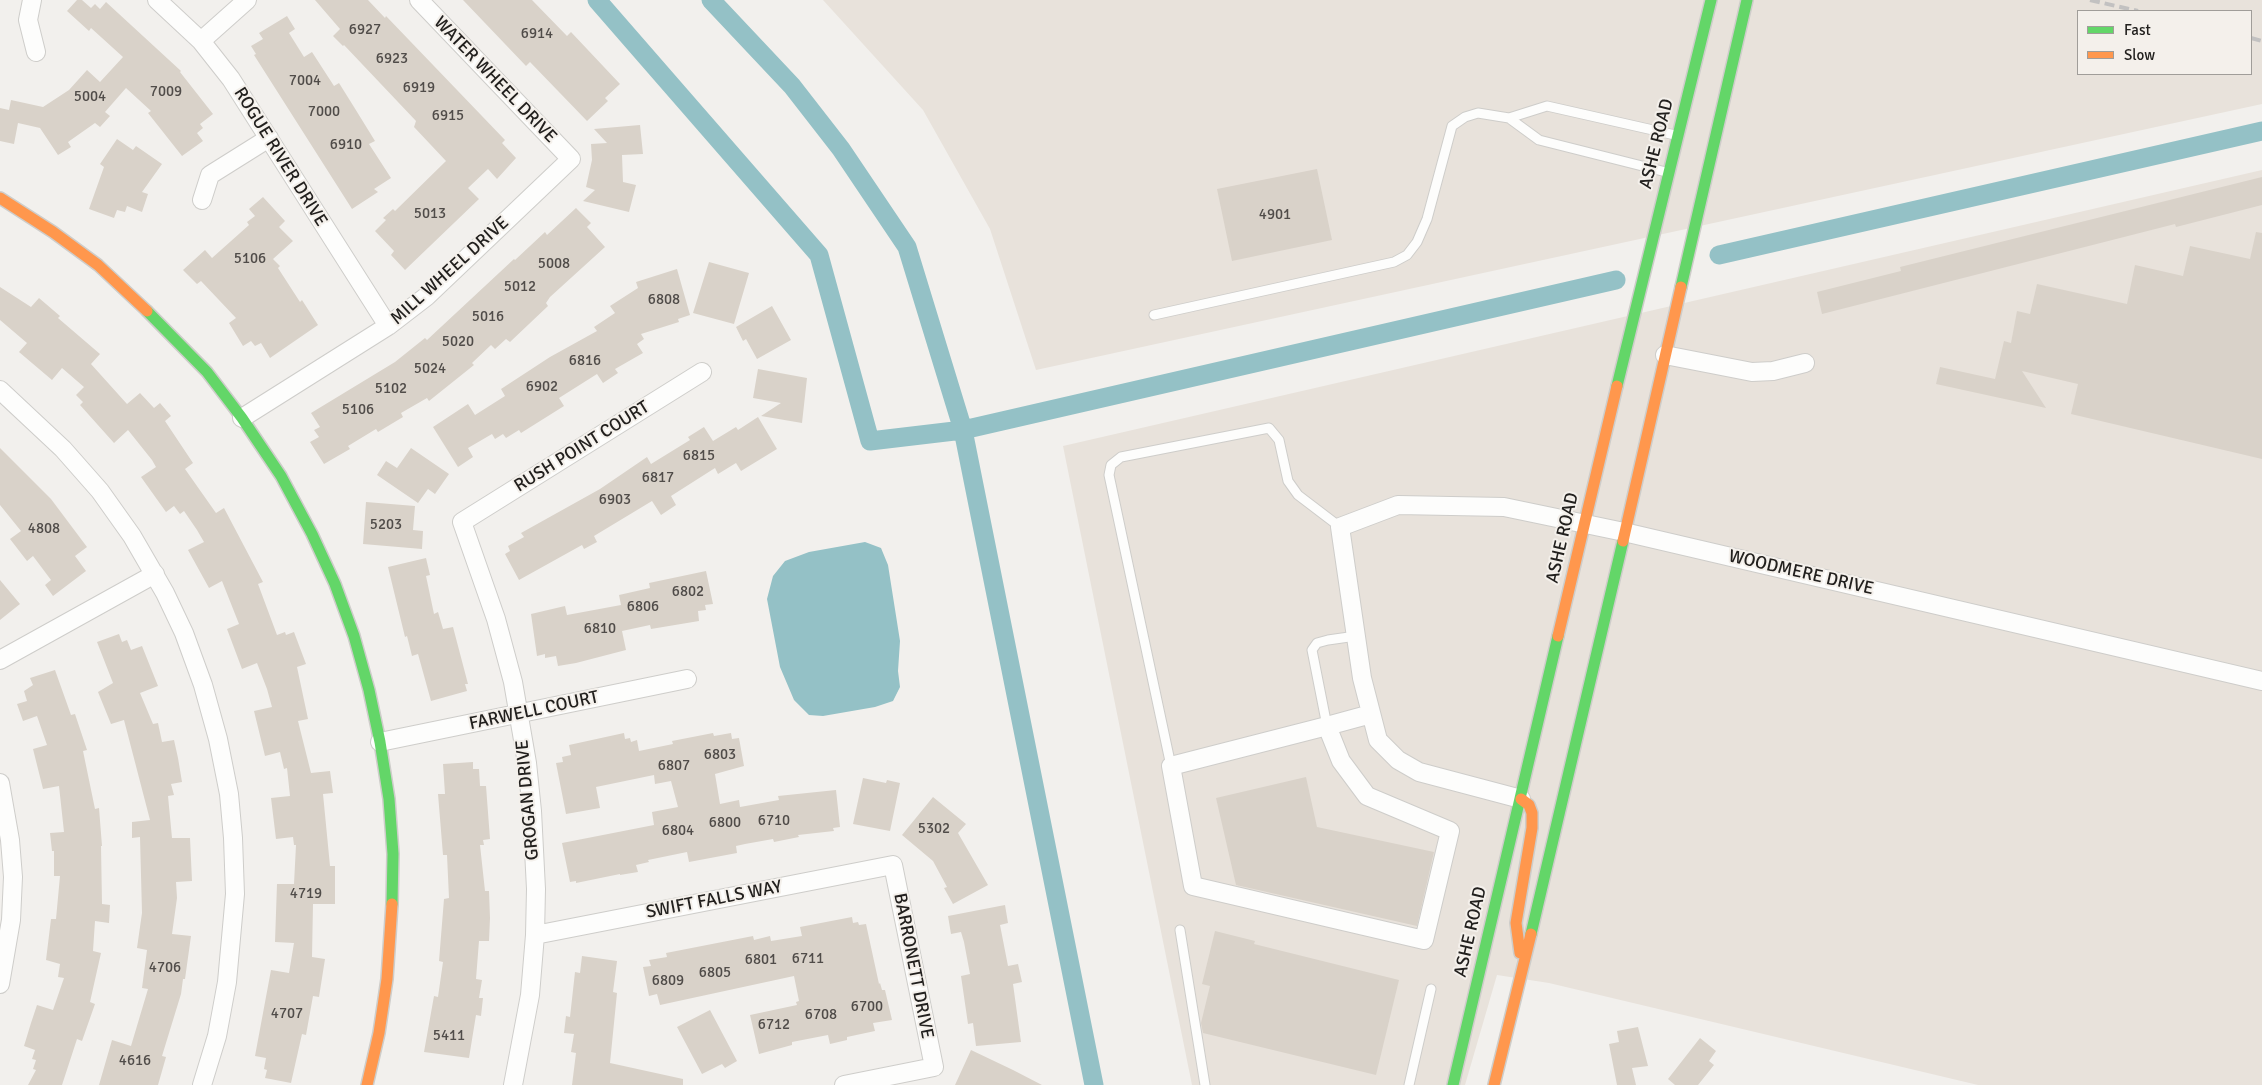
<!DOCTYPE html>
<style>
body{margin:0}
#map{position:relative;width:2262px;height:1085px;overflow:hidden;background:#f2f0ed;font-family:Signika,sans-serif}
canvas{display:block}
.legend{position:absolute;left:2077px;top:10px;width:175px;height:65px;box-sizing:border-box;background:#f4f0eb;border:1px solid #a09d99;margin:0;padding:6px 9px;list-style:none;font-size:15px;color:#22201e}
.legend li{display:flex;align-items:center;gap:10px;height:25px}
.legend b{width:25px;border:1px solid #a09d99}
</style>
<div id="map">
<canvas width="2262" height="1085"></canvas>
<ul class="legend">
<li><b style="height:6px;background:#63d668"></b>Fast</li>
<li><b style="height:6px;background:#ff974d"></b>Slow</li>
</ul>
</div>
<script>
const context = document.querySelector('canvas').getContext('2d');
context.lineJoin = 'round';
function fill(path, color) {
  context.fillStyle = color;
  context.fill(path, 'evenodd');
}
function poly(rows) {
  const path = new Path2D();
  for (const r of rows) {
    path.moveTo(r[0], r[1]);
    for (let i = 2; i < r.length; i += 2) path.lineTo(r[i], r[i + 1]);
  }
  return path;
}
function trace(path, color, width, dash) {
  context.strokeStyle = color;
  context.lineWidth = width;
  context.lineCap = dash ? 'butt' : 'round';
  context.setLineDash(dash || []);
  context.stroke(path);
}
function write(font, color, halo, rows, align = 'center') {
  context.font = font + ' Signika,sans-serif';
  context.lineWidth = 4;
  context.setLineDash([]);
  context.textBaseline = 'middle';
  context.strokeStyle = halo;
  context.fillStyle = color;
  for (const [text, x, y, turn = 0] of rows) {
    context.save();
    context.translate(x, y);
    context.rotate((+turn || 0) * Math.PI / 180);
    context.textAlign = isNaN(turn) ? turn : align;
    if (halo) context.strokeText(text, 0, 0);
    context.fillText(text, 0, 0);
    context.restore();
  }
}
const built = poly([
 [823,0,2262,0,2262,104,1036,370,990,229,923,110],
 [2078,11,2251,11,2251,74,2078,74],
 [2262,170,2262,1085,1978,1085,1549,983,1497,975,1465,1085,1192,1085,1063,446]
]);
const water = poly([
 [865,542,881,548,888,565,900,641,898,671,900,687,893,701,875,707,823,716,809,715,794,700,780,667,767,599,773,576,785,561,809,552]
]);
const canal = poly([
 [597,0,819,255,870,441,963,430,1616,280],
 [711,0,792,86,841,149,907,247,963,430,1094,1085],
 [1719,255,2262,131]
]);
const building = poly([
 [77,0,82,0,91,8,95,4,100,9,106,2,181,71,180,72,213,114,200,124,203,128,197,133,203,141,182,156,148,113,151,111,126,88,105,112,110,116,100,127,95,123,68,142,71,147,58,155,40,128,18,123,14,144,0,141,0,108,9,110,11,100,43,107,69,90,87,70,100,82,123,57,91,28,89,31,67,11],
 [315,0,368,0,385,18,386,16,505,140,502,143,516,158,497,179,488,169,468,188,479,199,405,270,391,255,394,251,375,231,386,220,383,218,393,209,395,211,446,161,414,127,416,121,344,45,343,46,333,36,340,29],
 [463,0,532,0,567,36,571,32,620,84,605,98,608,101,587,121,530,62,526,66],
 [287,16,295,29,289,33,304,57,312,52,334,86,339,83,354,107,375,141,369,144,391,178,374,189,378,192,352,209,254,55,256,54,251,46,263,39,259,33],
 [640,125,643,154,622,155,623,182,636,185,629,212,583,201,595,190,586,187,592,160,591,144,607,143,594,129],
 [117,139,133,150,136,146,162,164,142,192,148,194,142,212,127,206,125,212,117,210,114,218,89,209,104,167,100,164],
 [1317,169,1332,240,1232,261,1217,189],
 [2262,177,2262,205,2176,227,2175,224,1822,314,1817,292,1901,271,1900,267],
 [263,197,285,221,279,227,293,241,273,259,280,266,278,268,300,302,302,300,318,325,270,358,261,343,255,346,251,341,243,346,229,323,236,318,201,281,197,284,183,270,205,250,212,258,249,225,247,222,255,216,249,209],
 [576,208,591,223,587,227,605,247,550,297,546,303,548,306,510,342,506,339,495,349,491,345,472,363,474,365,429,401,427,398,401,413,403,417,378,432,376,429,348,446,350,449,324,464,310,442,319,437,314,430,320,427,311,413,395,362,425,338,427,340,514,259,515,260,545,232,547,235],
 [2256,232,2262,233,2262,459,2071,414,2078,384,2022,371,2046,408,1936,384,1940,367,1995,379,2004,341,2011,343,2017,311,2030,314,2037,284,2127,304,2135,265,2183,276,2190,246,2250,259],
 [709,262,749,273,734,324,693,313],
 [677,269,690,315,678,319,679,322,641,334,644,339,637,344,643,353,615,369,618,373,603,383,597,374,559,398,564,406,521,433,519,430,506,438,503,434,495,439,492,434,468,448,473,457,458,467,433,427,468,404,475,415,505,396,501,389,550,357,597,331,594,327,615,313,610,306,638,288,636,282],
 [0,287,31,307,39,298,60,316,58,318,100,354,91,364,127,404,140,393,154,408,160,403,171,416,165,421,193,463,185,469,216,513,224,508,263,582,258,584,277,635,285,632,286,635,294,632,306,664,297,667,308,719,298,721,311,773,330,771,333,793,323,794,330,866,335,866,335,904,313,904,312,957,325,959,319,997,313,996,306,1035,302,1034,291,1083,265,1078,267,1070,264,1069,266,1058,255,1056,271,970,289,973,294,943,275,942,277,884,294,884,296,845,294,845,293,837,276,839,271,798,290,796,287,768,284,769,280,752,265,756,254,711,272,707,267,689,257,663,242,669,227,629,239,624,222,581,209,588,188,550,204,542,197,530,184,511,180,514,174,506,166,512,141,477,156,467,152,460,128,430,114,443,80,405,83,402,76,395,84,387,62,368,52,380,19,352,27,343,0,320],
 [772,306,791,340,757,359,746,339,743,341,736,327],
 [758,369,807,378,802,423,761,416,781,403,753,398],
 [758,417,777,449,741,471,736,463,718,474,715,468,671,496,676,505,661,515,652,501,594,536,597,542,584,549,582,545,519,580,505,554,510,551,508,546,524,537,521,533,600,489,647,457,651,464,690,440,688,437,704,427,713,441,736,427,738,430],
 [0,448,51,499,87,547,75,556,86,571,53,596,45,585,51,580,33,556,27,561,10,539,21,531,0,505],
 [411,448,449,474,435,494,428,489,418,503,377,475,386,461,397,468],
 [366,502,415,506,413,530,423,531,422,549,363,544],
 [426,558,430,575,426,576,434,614,438,612,443,629,453,627,468,684,465,684,467,691,431,701,418,654,412,656,407,636,405,637,388,567],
 [706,571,713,604,705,605,706,610,698,611,699,621,651,629,650,625,622,631,626,650,576,663,558,666,556,656,545,658,545,654,537,656,531,614,565,606,567,615,621,605,619,595,650,588,649,583],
 [0,580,20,604,0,620],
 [119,634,122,642,127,640,131,650,142,646,158,686,140,693,153,724,158,723,162,742,174,740,178,758,182,782,171,784,174,795,168,796,172,838,190,838,192,881,176,882,177,898,172,934,191,936,185,979,183,979,181,994,162,1056,166,1057,158,1085,99,1085,112,1040,131,1046,148,989,142,988,147,950,137,948,142,913,140,837,132,838,132,822,150,820,124,720,111,724,98,692,113,683,97,642],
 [55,670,71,715,75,714,87,750,83,751,95,809,99,808,102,846,101,846,102,904,110,905,109,923,95,921,93,951,101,953,90,1002,95,1004,82,1041,77,1039,62,1085,28,1085,36,1070,33,1069,36,1060,32,1059,35,1050,24,1046,31,1023,37,1005,53,1010,64,978,58,977,60,964,46,960,51,919,56,919,60,876,54,876,54,851,52,851,50,833,64,832,59,786,43,789,33,749,47,745,37,716,23,721,17,704,27,701,24,691,33,685,30,678],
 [624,733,625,739,630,738,631,742,637,740,639,751,673,744,672,741,713,733,714,736,731,733,732,739,739,738,744,766,715,774,720,804,739,800,740,807,779,800,778,796,836,790,840,827,833,828,834,831,798,835,799,837,774,842,773,839,745,844,736,846,737,853,689,862,687,852,648,860,649,862,636,865,638,872,620,875,620,874,576,883,576,881,570,882,562,843,654,825,652,812,678,807,671,781,655,784,654,775,596,787,600,808,566,814,556,763,563,762,562,757,571,755,569,745],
 [473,762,473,769,479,769,480,786,486,786,490,839,483,840,484,845,480,845,485,891,489,891,490,918,489,941,479,941,476,979,482,980,479,998,483,998,481,1016,476,1015,469,1058,424,1052,434,996,438,997,443,962,439,961,444,899,449,898,447,855,443,855,438,794,445,794,443,764],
 [1306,777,1317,827,1434,852,1417,926,1236,885,1216,798],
 [863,778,886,783,887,780,900,783,890,831,853,824],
 [933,797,966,824,958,833,988,885,953,904,944,888,947,887,933,861,902,835],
 [1005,905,1008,923,1000,925,1008,966,1018,964,1022,982,1013,984,1021,1042,976,1046,973,1023,968,1024,961,976,970,974,964,942,961,932,951,934,948,916],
 [852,917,853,923,858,922,859,925,866,924,879,984,880,983,882,990,885,990,892,1020,873,1023,875,1031,847,1037,847,1040,830,1044,828,1035,792,1042,792,1045,759,1054,750,1015,797,1005,796,1002,799,1001,794,976,660,1005,657,994,649,996,643,967,651,966,649,960,667,957,666,953,753,936,754,940,770,936,771,941,802,936,800,927],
 [1215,931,1255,941,1254,944,1399,980,1376,1075,1203,1033,1201,1023,1210,986,1202,984],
 [582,956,617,961,613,992,617,993,610,1063,683,1079,683,1085,572,1085,576,1053,571,1052,574,1034,564,1033,566,1016,570,1017,575,972,580,973],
 [710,1010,737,1061,725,1068,722,1064,702,1074,677,1027],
 [1638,1027,1648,1066,1632,1068,1636,1085,1617,1085,1609,1044,1619,1042,1617,1031],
 [1700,1038,1716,1051,1709,1061,1714,1065,1698,1085,1675,1085,1668,1079],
 [971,1050,1013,1070,1042,1085,955,1085]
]);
const lane = poly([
 [1509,118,1547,106,1675,135],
 [1154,315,1394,262,1407,255,1417,242,1427,219,1452,126,1465,117,1478,113,1509,118,1539,140,1666,172],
 [1327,726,1312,650,1317,643,1328,640,1356,636],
 [1171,766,1109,475,1111,465,1121,457,1269,428,1279,440,1288,481,1298,495,1340,527],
 [1180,930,1205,1085],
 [1409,1085,1431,989]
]);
const street = poly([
 [32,0,28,20,36,52],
 [157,0,201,41,231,79,388,326],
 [201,41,247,0],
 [202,200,210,175,269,138],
 [1665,355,1752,372,1773,371,1805,363],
 [0,390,63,449,100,491,132,536,165,593,184,633,203,685,218,739,229,794,233,838,235,894,227,982,217,1036,202,1085],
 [242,418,388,326,427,296,571,159,419,0],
 [0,660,155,574],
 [1327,726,1341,761,1367,796,1450,831,1424,940,1193,886,1171,766,1327,726,1371,714],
 [380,742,687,679],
 [0,783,10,840,13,877,11,920,0,984],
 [1521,799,1419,772,1398,760,1378,740,1362,678,1340,527,1398,505,1504,507,1624,532,2262,681],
 [535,935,893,865,934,1067,844,1085],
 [513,1085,530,995,535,935,536,889,532,811,527,763,513,682,496,619,462,522,702,372]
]);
const fast = poly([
 [1681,287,1747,0],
 [147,311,207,372,242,418,281,476,312,534,335,584,354,636,369,690,380,742,389,799,393,854,392,904],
 [1617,386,1711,0],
 [1531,934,1623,541],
 [1453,1085,1558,636]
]);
const slow = poly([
 [0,198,53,232,98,265,147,311],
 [1623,541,1681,287],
 [1558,636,1617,386],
 [1520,953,1516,923,1532,828,1532,813,1529,805,1521,799],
 [367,1085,379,1033,387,979,392,904],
 [1494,1085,1531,934]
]);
const rail = poly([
 [2090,0,2138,11],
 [2251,38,2262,41]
]);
const numberNames = [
 ["6927",365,30],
 ["6914",537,34],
 ["6923",392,59],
 ["7004",305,81],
 ["6919",419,88],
 ["7009",166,92],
 ["5004",90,97],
 ["7000",324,112],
 ["6915",448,116],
 ["6910",346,145],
 ["5013",430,214],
 ["4901",1275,215],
 ["5106",250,259],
 ["5008",554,264],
 ["5012",520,287],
 ["6808",664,300],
 ["5016",488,317],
 ["5020",458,342],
 ["6816",585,361],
 ["5024",430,369],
 ["6902",542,387],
 ["5102",391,389],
 ["5106",358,410],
 ["6815",699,456],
 ["6817",658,478],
 ["6903",615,500],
 ["5203",386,525],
 ["4808",44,529],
 ["6802",688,592],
 ["6806",643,607],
 ["6810",600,629],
 ["6803",720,755],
 ["6807",674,766],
 ["6710",774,821],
 ["6800",725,823],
 ["5302",934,829],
 ["6804",678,831],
 ["4719",306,894],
 ["6711",808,959],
 ["6801",761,960],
 ["4706",165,968],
 ["6805",715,973],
 ["6809",668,981],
 ["6700",867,1007],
 ["4707",287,1014],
 ["6708",821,1015],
 ["6712",774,1025],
 ["5411",449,1036],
 ["4616",135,1061]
];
const streetNames = [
 ["WATER WHEEL DRIVE",495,80,46],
 ["ASHE ROAD",1657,144,-76],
 ["ROGUE RIVER DRIVE",280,157,58],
 ["MILL WHEEL DRIVE",450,271,-42],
 ["RUSH POINT COURT",582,447,-32],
 ["ASHE ROAD",1563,538,-77],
 ["WOODMERE DRIVE",1801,573,13],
 ["FARWELL COURT",534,711,-12],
 ["GROGAN DRIVE",528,800,-95],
 ["SWIFT FALLS WAY",714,900,-11],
 ["ASHE ROAD",1471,932,-77],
 ["BARRONETT DRIVE",913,966,79]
];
fill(built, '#e8e2db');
fill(water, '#94c1c6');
trace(canal, '#94c1c6', 19);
fill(building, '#d9d2c9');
trace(lane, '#cecdca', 11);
trace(street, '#cecdca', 20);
trace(fast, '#cecdca', 14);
trace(slow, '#cecdca', 14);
trace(lane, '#fdfdfc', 9);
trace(street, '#fdfdfc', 18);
trace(fast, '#63d668', 11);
trace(slow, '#ff974d', 11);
trace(rail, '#c2c1c1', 4, [10, 5]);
write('15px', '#504c49', null, numberNames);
write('18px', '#22201e', '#f4f0eb', streetNames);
</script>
